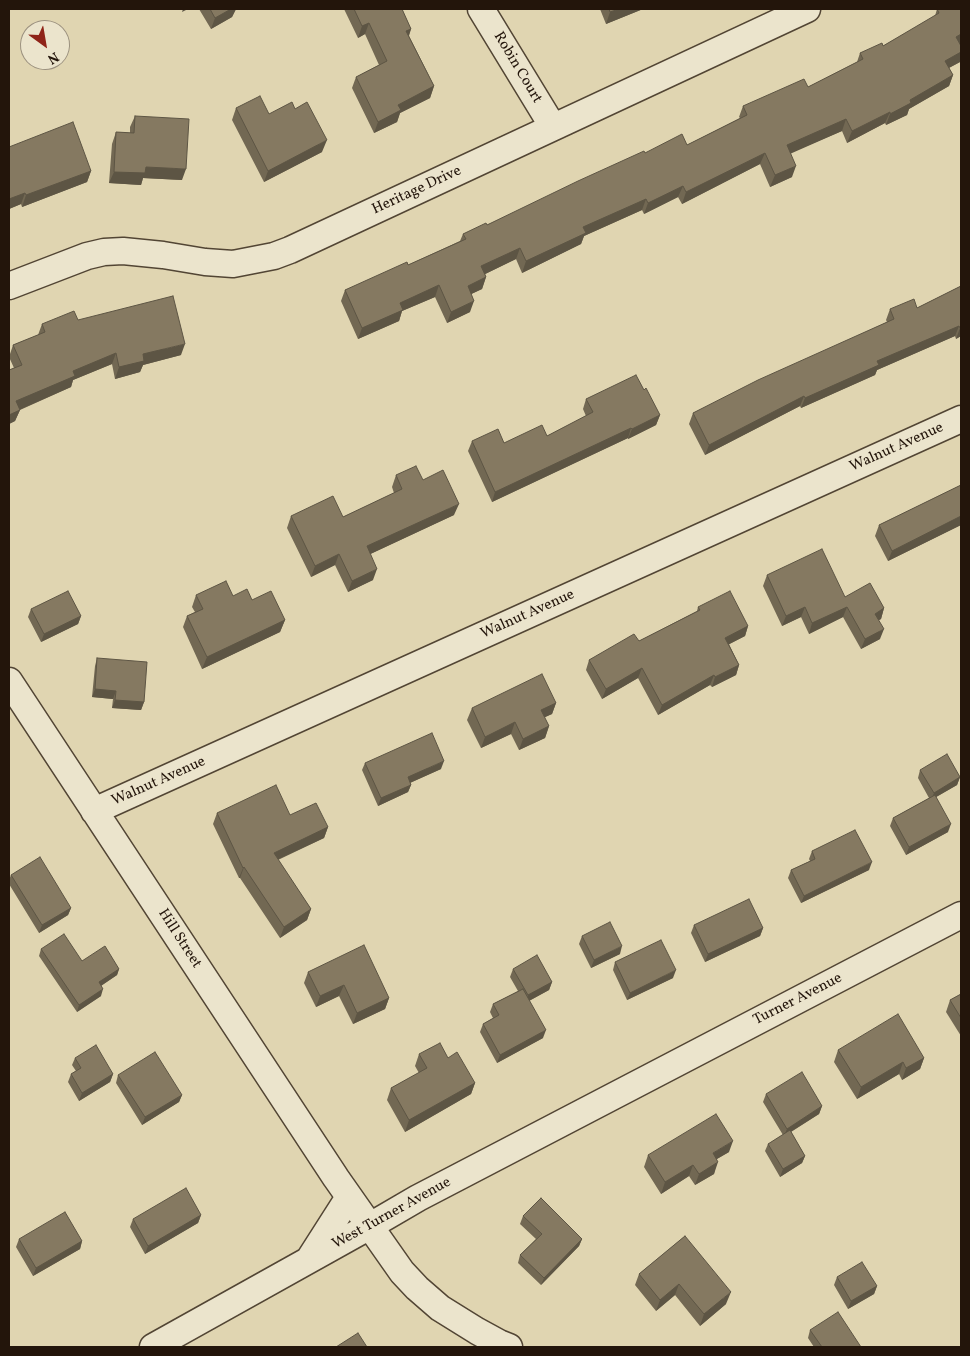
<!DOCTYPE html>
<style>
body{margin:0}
#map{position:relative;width:970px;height:1356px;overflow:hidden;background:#e0d5b1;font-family:Vollkorn,serif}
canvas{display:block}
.frame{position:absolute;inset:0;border:10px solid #23150b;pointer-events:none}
.north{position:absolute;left:20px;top:20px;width:50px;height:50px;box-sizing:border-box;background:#ebe4cc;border:1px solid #9b917f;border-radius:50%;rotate:148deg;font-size:14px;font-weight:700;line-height:20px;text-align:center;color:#23150b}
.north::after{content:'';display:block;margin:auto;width:18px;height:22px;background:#8f2418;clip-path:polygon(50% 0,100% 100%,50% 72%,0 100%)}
</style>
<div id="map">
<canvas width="970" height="1356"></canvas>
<div class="frame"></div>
<div class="north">N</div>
</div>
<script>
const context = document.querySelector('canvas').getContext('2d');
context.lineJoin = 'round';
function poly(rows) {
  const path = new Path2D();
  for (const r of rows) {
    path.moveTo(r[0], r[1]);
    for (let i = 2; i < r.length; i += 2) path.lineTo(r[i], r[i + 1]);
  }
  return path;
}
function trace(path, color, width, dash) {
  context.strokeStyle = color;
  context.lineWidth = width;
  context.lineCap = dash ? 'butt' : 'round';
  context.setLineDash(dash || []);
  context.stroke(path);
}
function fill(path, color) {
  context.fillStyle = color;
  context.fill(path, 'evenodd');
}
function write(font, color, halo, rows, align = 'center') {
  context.font = font + ' Vollkorn,serif';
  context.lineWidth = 5;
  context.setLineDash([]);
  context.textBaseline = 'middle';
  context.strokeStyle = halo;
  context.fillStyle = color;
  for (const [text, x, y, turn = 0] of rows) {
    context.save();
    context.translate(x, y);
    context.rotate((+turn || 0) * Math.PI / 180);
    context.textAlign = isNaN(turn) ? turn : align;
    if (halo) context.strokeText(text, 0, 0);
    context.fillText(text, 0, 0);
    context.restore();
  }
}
const minor = poly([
 [481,9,553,127],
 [9,286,87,256,104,252,123,251,163,255,205,262,233,264,274,256,290,250,807,9],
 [9,681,336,1178,402,1272,417,1288,440,1308,477,1331,499,1343,509,1347],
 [94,811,961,419],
 [310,1258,349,1197],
 [153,1347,370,1226,418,1198,961,915]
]);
const wall = poly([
 [199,9,236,9,232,17,211,29],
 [344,9,402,9,411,29,409,36,434,86,430,98,400,113,397,122,374,133,352,88,356,77,379,65,365,34,358,38],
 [600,9,643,9,606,24],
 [937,9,961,9,961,43,960,44,961,46,961,57,960,62,949,68,953,75,949,86,909,109,907,115,886,125,885,123,847,143,842,131,790,153,792,177,770,187,760,164,682,204,678,197,644,214,642,210,584,236,581,244,522,273,516,259,485,274,486,277,482,289,471,294,470,312,447,323,435,297,402,311,399,321,358,339,341,301,345,290,408,265,460,241,463,234,487,225,645,153,687,145,740,118,739,117,743,106,808,87,857,62,860,53,883,46,935,16],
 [236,108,269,114,295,109,322,152,264,182,232,120],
 [135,116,182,180,143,178,141,185,109,183,112,144,116,132,130,133,130,127],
 [9,147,91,171,87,182,22,207,21,204,9,209],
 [961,286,961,336,956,339,955,336,877,370,875,375,801,408,800,406,705,455,689,424,693,413,887,322,886,320,890,309,917,308],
 [78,320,181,355,143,365,140,372,115,379,112,364,73,380,71,387,20,410,15,421,9,424,9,370,14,368,9,357,13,345,38,335,42,324],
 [644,390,660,415,656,425,628,439,628,438,492,502,468,451,472,441,504,443,547,436,586,416,583,409,586,399],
 [396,475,423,480,454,515,370,554,373,580,348,592,335,565,311,577,287,528,291,516,343,517,394,493,392,487],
 [961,485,961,525,888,561,875,536,879,525],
 [767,575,884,608,881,619,879,620,880,639,861,649,843,617,809,634,801,617,782,626,763,586],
 [196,595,233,596,252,600,285,620,280,632,202,669,183,627,187,616,195,612,192,607],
 [698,607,748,626,745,636,729,644,739,665,736,675,712,687,710,685,658,715,638,678,602,699,586,670,589,660,639,641,697,611],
 [31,609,81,616,78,624,41,642,28,617],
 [97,658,144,702,141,710,112,708,113,699,92,697,95,666],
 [556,703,552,714,544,717,549,726,545,738,519,750,511,734,481,748,467,720,472,708],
 [365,763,441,769,410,783,411,785,408,792,378,806,362,770],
 [920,770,960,777,957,785,936,797,948,832,906,855,890,826,893,818,929,798,918,778],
 [217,813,290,815,328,827,324,838,278,860,311,909,307,920,280,938,240,878,239,878,213,824],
 [812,851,869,870,801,903,788,878,791,870,810,861,809,859],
 [11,875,71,908,68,915,39,933,9,884,9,880],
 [694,925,763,928,760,936,705,962,691,933],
 [582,936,620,954,591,968,579,944],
 [41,949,82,961,119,969,117,975,101,986,101,996,77,1012,39,956],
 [615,962,673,978,627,1000,613,970],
 [513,969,552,982,549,990,529,1001,543,1038,497,1063,480,1032,483,1024,493,1018,490,1012,493,1004,518,991,510,977],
 [308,972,389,998,385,1009,353,1024,339,996,316,1007,304,983],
 [961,994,961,1036,946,1012,950,1000],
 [838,1050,924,1058,920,1069,902,1080,899,1074,857,1099,834,1062],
 [419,1054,448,1058,475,1083,471,1094,405,1132,387,1100,391,1088,419,1073,415,1066],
 [75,1058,113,1074,110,1082,79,1101,68,1082,71,1074,76,1071,72,1065],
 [118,1075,182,1095,179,1102,142,1125,116,1083],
 [766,1094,822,1106,819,1114,791,1132,805,1156,802,1163,780,1177,765,1151,768,1144,783,1135,763,1102],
 [729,1152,717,1159,714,1174,695,1185,689,1176,661,1194,644,1167,648,1155],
 [201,1215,198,1223,145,1254,130,1227,133,1219],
 [523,1216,582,1239,579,1246,541,1285,518,1263,520,1255,536,1239,520,1224],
 [685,1236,726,1304,700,1326,675,1295,656,1311,635,1285,639,1274],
 [19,1239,82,1241,80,1249,33,1276,16,1247],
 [837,1277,877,1286,874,1294,848,1309,834,1285],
 [810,1330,861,1347,814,1347,808,1338]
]);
const shadedWall = poly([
 [183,9,188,9,182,12],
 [231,9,236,9,232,17,211,29,215,18],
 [619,9,643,9,606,24,610,12],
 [369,23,365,34,358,38,362,26],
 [411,29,407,40,406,31],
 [961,34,961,43,952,49,956,37],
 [961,52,961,57,960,62,941,72,945,61],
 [953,75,949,86,909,109,907,115,886,125,890,114,910,100],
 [434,86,430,98,400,113,397,122,374,133,378,122,398,105],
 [890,112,885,123,847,143,852,131],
 [846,119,842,131,783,157,787,145],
 [327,140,322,152,264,182,268,171],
 [765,153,760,164,682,204,686,192],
 [796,166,792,177,770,187,775,175],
 [146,167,186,169,182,180,143,178,141,185,109,183,114,172],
 [91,171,87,182,22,207,26,195],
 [683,186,678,197,644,214,648,203],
 [25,193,21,204,9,209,9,199],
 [646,199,642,210,584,236,581,244,522,273,526,261,583,227],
 [520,248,516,259,477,278,481,266],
 [486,277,482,289,463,298,468,286],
 [439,285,435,297,402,311,399,321,358,339,362,328,400,303],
 [474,301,470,312,447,323,451,312],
 [959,326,955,336,877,370,875,375,801,408,805,398,877,361],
 [960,328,961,328,961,336,956,339],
 [185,344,181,355,143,365,140,372,115,379,119,367,143,354],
 [116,353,112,364,73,380,71,387,12,413,16,401,73,371],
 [804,396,800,406,705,455,709,445],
 [20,410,15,421,9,424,9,415],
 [660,415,656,425,628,439,632,429],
 [631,428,628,438,492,502,495,492],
 [459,504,454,515,362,558,367,546],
 [961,516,961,525,888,561,892,551],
 [339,554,335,565,311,577,315,566],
 [377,569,373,580,348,592,352,581],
 [805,607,801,617,782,626,786,616],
 [847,607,843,617,809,634,812,623],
 [884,608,881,619,872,624,875,614],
 [81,616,78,624,41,642,44,634],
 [285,620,280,632,202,669,207,657],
 [748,626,745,636,722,648,725,638],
 [884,629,880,639,861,649,865,639],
 [739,665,736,675,712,687,715,677],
 [642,668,638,678,602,699,606,689],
 [714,675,710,685,658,715,662,705],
 [95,689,116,691,113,699,92,697],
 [115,700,144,702,141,710,112,708],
 [556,703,552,714,537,721,541,710],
 [515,722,511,734,481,748,485,737],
 [549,726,545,738,519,750,523,739],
 [444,761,441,769,405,785,408,777],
 [960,777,957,785,931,800,934,793],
 [411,785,408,792,378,806,381,798],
 [951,824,948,832,906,855,909,847],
 [328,827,324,838,270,863,274,853],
 [872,862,869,870,801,903,804,896],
 [244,867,240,878,239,878,243,868],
 [71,908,68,915,39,933,42,925],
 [311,909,307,920,280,938,284,927],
 [763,928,760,936,705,962,708,954],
 [622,946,620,954,591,968,594,960],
 [119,969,117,975,96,989,99,982],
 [676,970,673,978,627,1000,630,993],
 [552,982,549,990,525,1003,528,995],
 [344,985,339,996,316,1007,320,996],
 [103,989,101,996,77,1012,79,1005],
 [389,998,385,1009,353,1024,357,1013],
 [546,1030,543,1038,497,1063,500,1055],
 [924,1058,920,1069,902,1080,906,1068],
 [903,1062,899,1074,857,1099,861,1087],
 [113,1074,110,1082,79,1101,82,1093],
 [475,1083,471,1094,405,1132,409,1120],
 [182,1095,179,1102,142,1125,145,1117],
 [822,1106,819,1114,784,1136,787,1129],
 [733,1141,729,1152,708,1164,713,1153],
 [805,1156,802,1163,780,1177,783,1169],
 [718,1162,714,1174,695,1185,699,1174],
 [693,1165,689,1176,661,1194,665,1182],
 [201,1215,198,1223,145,1254,148,1246],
 [582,1239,579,1246,541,1285,544,1278],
 [82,1241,80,1249,33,1276,36,1268],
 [679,1284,675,1295,656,1311,660,1300],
 [877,1286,874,1294,848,1309,851,1301],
 [731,1292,726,1304,700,1326,704,1314]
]);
const building = poly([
 [210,9,231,9,215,18,210,9],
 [354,9,402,9,411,29,406,31,434,86,398,105,401,110,378,122,356,77,387,61,369,23,362,26,354,9],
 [609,9,619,9,610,12,609,9],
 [937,9,961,9,961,34,956,37,961,46,961,52,945,61,953,75,910,100,911,103,890,114,890,112,852,131,846,119,787,145,796,166,775,175,765,153,686,192,683,186,648,203,646,199,583,227,586,233,526,261,520,248,481,266,486,277,468,286,474,301,451,312,439,285,400,303,403,310,362,328,345,290,407,262,408,265,466,239,463,234,486,223,487,225,578,181,644,151,645,153,682,134,687,145,747,115,743,106,804,79,808,87,863,59,860,53,882,43,883,46,939,13,937,9],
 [260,96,269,114,292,102,295,109,307,102,327,140,268,171,236,108,260,96],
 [135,116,189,119,186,169,146,167,145,173,114,172,116,132,134,133,135,116],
 [73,122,91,171,26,195,25,193,9,199,9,147,73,122],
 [961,286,961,328,960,328,959,326,877,361,879,365,805,398,804,396,709,445,693,413,758,380,894,319,890,309,914,299,917,308,961,286],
 [173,296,185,344,143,354,144,361,119,367,116,353,73,371,75,376,16,401,20,410,9,415,9,370,22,365,13,345,45,332,42,324,74,311,78,320,173,296],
 [636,375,644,390,646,388,660,415,632,429,631,428,495,492,472,441,498,429,504,443,542,425,547,436,593,412,586,399,636,375],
 [416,466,423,480,443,470,459,504,367,546,377,569,352,581,339,554,315,566,291,516,333,496,343,517,402,489,396,475,416,466],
 [961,485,961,516,892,551,879,525,961,485],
 [822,549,845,597,870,583,884,608,875,614,884,629,865,639,847,607,812,623,805,607,786,616,767,575,822,549],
 [226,581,233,596,247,589,252,600,271,591,285,620,207,657,187,616,203,609,196,595,226,581],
 [68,591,81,616,44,634,31,609,68,591],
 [730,591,748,626,725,638,739,665,715,677,714,675,662,705,642,668,606,689,589,660,634,634,639,641,700,610,698,607,730,591],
 [97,658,147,662,144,702,115,700,116,691,95,689,97,658],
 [542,674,556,703,541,710,549,726,523,739,515,722,485,737,472,708,542,674],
 [432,733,444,761,408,777,411,785,381,798,365,763,432,733],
 [947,754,960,777,934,793,920,770,947,754],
 [276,785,290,815,316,803,328,827,274,853,311,909,284,927,244,867,243,868,217,813,276,785],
 [935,795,951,824,909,847,893,818,935,795],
 [855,830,872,862,804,896,791,870,815,859,812,851,855,830],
 [40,857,71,908,42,925,11,875,40,857],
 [749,899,763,928,708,954,694,925,749,899],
 [610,922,622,946,594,960,582,936,610,922],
 [64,934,82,961,105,946,119,969,99,982,103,989,79,1005,41,949,64,934],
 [661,940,676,970,630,993,615,962,661,940],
 [364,945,389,998,357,1013,344,985,320,996,308,972,364,945],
 [537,955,552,982,528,995,513,969,537,955],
 [523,989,546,1030,500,1055,483,1024,499,1015,493,1004,523,989],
 [961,994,961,1018,950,1000,961,994],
 [898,1014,924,1058,906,1068,903,1062,861,1087,838,1050,898,1014],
 [440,1043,448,1058,457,1052,475,1083,409,1120,391,1088,427,1068,419,1054,440,1043],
 [96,1045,113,1074,82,1093,71,1074,81,1068,75,1058,96,1045],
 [155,1052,182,1095,145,1117,118,1075,155,1052],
 [802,1072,822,1106,787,1129,766,1094,802,1072],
 [716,1114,733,1141,713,1153,718,1162,699,1174,693,1165,665,1182,648,1155,716,1114],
 [790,1130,805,1156,783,1169,768,1144,790,1130],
 [186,1188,201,1215,148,1246,133,1219,186,1188],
 [541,1198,582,1239,544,1278,520,1255,542,1234,523,1216,541,1198],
 [65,1212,82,1241,36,1268,19,1239,65,1212],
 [685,1236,731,1292,704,1314,679,1284,660,1300,639,1274,685,1236],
 [862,1262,877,1286,851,1301,837,1277,862,1262],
 [838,1312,861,1347,822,1347,810,1330,838,1312],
 [358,1333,367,1347,336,1347,358,1333]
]);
const streetNames = [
 ["Robin Court",517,68,59],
 ["Heritage Drive",417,191,-25],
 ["Walnut Avenue",897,448,-24],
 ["Walnut Avenue",528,615,-24],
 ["Walnut Avenue",159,782,-24],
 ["Hill Street",179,939,57],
 ["Turner Avenue",798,1000,-27],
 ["West Turner Avenue",392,1214,-29]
];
trace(minor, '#524534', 29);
trace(minor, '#ebe4cc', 26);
fill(wall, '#726853');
fill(shadedWall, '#5d5544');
fill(building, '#857961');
trace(building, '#5d5544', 1);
write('15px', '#23150b', '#ebe4cc', streetNames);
</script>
